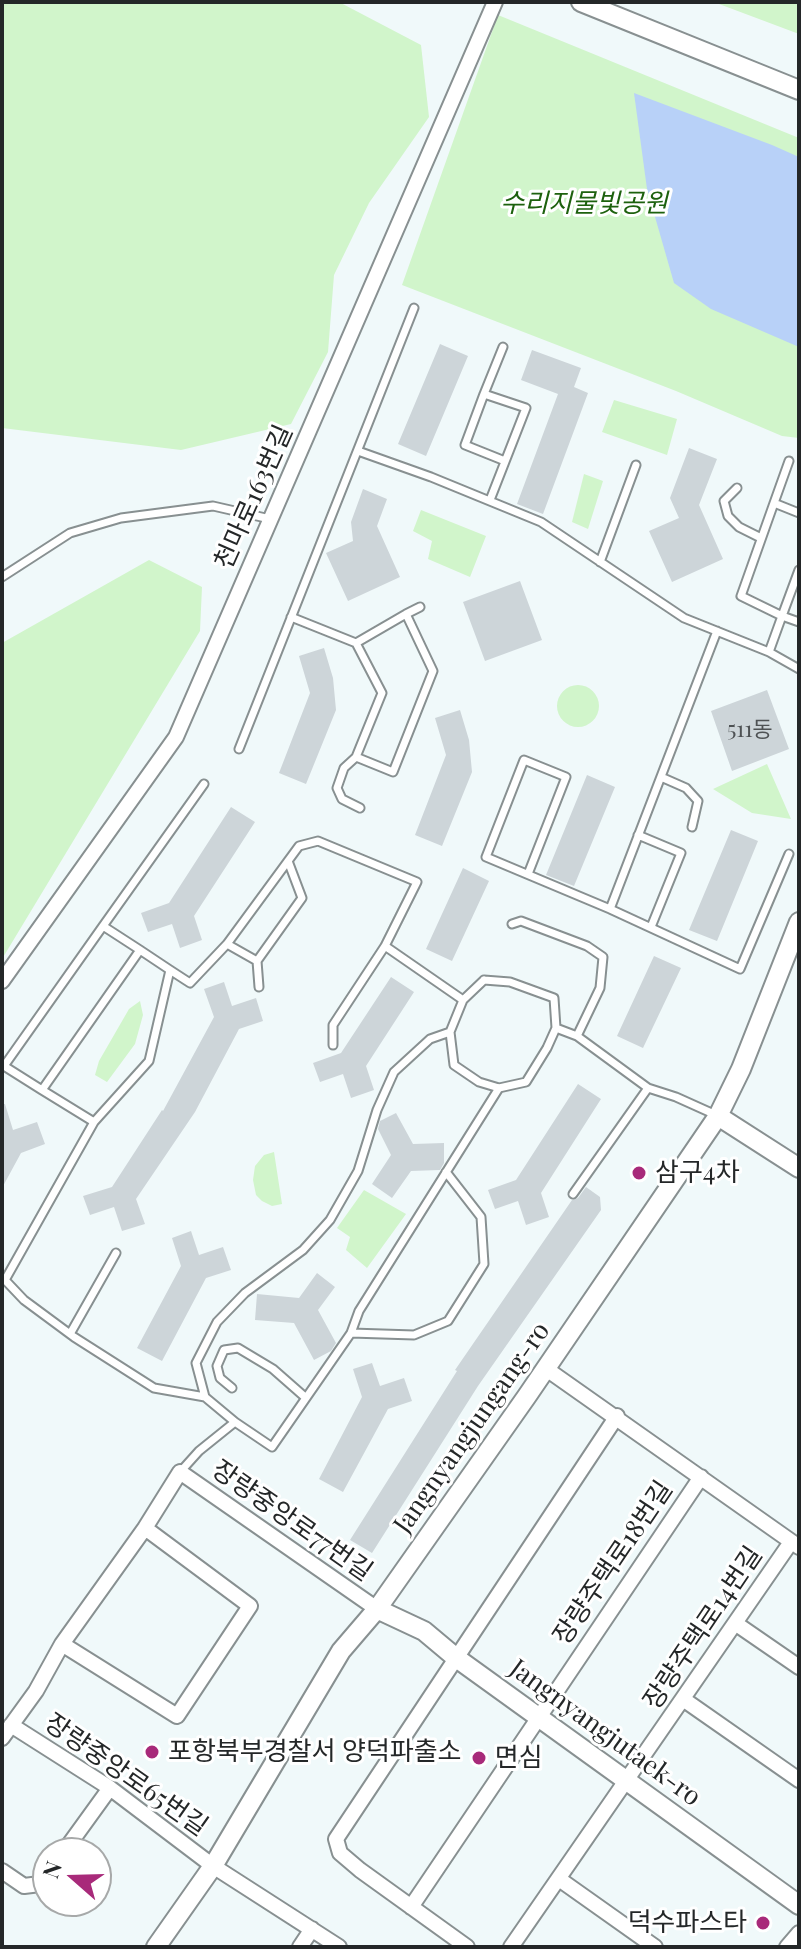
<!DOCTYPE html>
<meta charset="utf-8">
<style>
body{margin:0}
#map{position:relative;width:801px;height:1949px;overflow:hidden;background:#f0f9fa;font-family:"Playfair Display",serif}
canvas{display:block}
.frame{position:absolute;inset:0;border:4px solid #242728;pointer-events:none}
.north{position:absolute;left:32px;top:1837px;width:80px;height:80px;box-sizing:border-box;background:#fff;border:2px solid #a7a9a9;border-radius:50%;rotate:290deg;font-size:22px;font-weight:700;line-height:32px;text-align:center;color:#242728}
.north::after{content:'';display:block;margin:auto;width:28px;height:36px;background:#a82a7a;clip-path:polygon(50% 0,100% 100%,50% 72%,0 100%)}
</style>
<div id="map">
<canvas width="801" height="1949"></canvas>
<div class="frame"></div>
<div class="north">N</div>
</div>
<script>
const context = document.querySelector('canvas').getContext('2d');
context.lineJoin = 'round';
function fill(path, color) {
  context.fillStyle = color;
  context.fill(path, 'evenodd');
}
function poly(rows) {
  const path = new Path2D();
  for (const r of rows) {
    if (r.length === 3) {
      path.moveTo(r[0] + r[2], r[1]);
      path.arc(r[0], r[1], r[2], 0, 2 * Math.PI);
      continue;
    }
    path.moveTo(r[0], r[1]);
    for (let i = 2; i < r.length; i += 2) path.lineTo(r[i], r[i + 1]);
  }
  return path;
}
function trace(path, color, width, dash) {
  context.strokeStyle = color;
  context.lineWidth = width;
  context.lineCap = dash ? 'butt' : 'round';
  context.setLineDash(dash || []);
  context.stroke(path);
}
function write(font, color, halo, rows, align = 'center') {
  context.font = font + ' "Playfair Display","Noto Sans KR",serif';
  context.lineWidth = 6;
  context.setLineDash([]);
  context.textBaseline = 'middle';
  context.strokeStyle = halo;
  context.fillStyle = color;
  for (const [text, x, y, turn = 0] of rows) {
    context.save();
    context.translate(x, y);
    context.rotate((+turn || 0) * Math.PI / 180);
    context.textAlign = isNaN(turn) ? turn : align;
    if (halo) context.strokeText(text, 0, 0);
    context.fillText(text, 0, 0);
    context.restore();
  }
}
const green = poly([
 [2,2,339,2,421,45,429,117,369,203,334,275,328,352,291,424,181,450,2,428],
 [716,2,799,2,799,34,719,4],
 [498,15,799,138,799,438,782,436,676,391,402,285],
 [614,400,677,419,667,455,602,432],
 [584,474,603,481,588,529,572,522],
 [421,510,486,536,470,577,428,559,432,541,413,531],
 [149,560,202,587,200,631,2,959,2,643],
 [578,706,21],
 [767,764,791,819,752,813,713,789],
 [140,1001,143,1015,135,1044,107,1082,95,1075,99,1061,129,1009],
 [274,1152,282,1204,272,1206,262,1201,256,1195,253,1180,255,1166,264,1155],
 [364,1190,406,1214,367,1268,346,1250,350,1237,337,1228]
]);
const water = poly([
 [634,93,772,145,799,157,799,347,711,309,674,283,647,189]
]);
const building = poly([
 [440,344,468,356,426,456,398,444],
 [532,350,581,368,574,387,588,393,543,514,517,504,558,394,521,380],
 [689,448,717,459,699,505,723,559,672,582,649,531,679,518,670,498],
 [363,489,387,499,377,526,400,577,348,601,326,553,353,541,351,522],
 [520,581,542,640,485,661,463,602],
 [324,648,333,678,336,710,306,784,279,773,310,693,299,656],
 [767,690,789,749,732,771,711,711],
 [460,710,469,740,472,772,442,846,415,835,446,755,435,718],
 [587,775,615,787,574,886,546,875],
 [231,807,255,822,194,916,202,940,180,948,172,924,148,932,141,913,169,903],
 [731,830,758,841,717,941,689,930],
 [463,868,489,881,452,961,426,949],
 [654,956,681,968,643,1048,617,1036],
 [391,977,414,992,366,1066,374,1090,351,1098,343,1074,320,1082,313,1063,341,1053],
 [224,982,232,1006,256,998,263,1021,239,1029,195,1112,136,1199,145,1224,122,1231,114,1207,90,1215,83,1196,112,1187,162,1110,163,1111,214,1017,204,989],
 [578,1084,601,1099,541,1193,549,1217,526,1225,518,1201,495,1209,488,1190,516,1180],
 [2,1104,5,1104,13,1130,37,1122,45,1144,21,1153,2,1188],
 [396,1113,413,1144,444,1143,444,1163,440,1170,411,1171,392,1198,372,1184,391,1155,378,1129,380,1121],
 [586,1187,600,1197,601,1210,478,1386,372,1553,350,1540,457,1371,455,1370,572,1200,578,1198],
 [191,1231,199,1255,223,1247,231,1270,206,1278,162,1361,137,1348,181,1266,172,1238],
 [317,1273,335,1287,318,1310,336,1343,331,1351,314,1360,294,1323,255,1320,257,1294,299,1298],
 [372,1363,380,1386,404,1378,412,1401,388,1409,343,1492,319,1479,362,1397,353,1369]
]);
const service = poly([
 [484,394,465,445,505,461],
 [358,451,431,477,541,522,684,618,769,652,799,669],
 [737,488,724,501,728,516,739,527,761,538],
 [490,500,526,408,484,394,503,347],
 [774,503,789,461],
 [799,513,774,503,741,596,782,616,799,570],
 [600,562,636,465],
 [2,577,70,533,121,518,213,506,270,519],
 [406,614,420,607],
 [291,617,356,643,406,614,433,671,393,772,356,757,382,693,356,643],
 [717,631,610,909,740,969,789,854],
 [769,652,782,616,799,622],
 [239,749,414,308],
 [356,757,344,768,337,788,342,799,360,808],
 [661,777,686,788,698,801,692,827],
 [638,835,681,853,651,927],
 [288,861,302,898,257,961,227,944,299,846,318,841,417,882,385,946,463,1000],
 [528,874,566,777,524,760,486,857,610,909],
 [512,924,521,921,587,946,603,957,600,988,577,1036],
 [103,926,204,784],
 [140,950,42,1090,4,1066,103,926,140,950,170,970,190,983,227,944],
 [257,961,259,987],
 [484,980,510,982,554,998,556,1028,547,1048,526,1082,499,1088,479,1082,454,1065,450,1032,463,1000,484,980],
 [556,1028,577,1036,648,1088,676,1097,716,1115],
 [333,1045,333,1025,385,946],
 [42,1090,94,1122,5,1280,24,1300,74,1337,154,1388,205,1397],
 [94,1122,149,1061,170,970],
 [446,1172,481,1217,484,1264,448,1321,414,1335,351,1333,359,1311,499,1088],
 [573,1194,648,1088],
 [70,1334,116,1253],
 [232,1388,220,1378,217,1366,224,1350,238,1348,273,1369,306,1398],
 [235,1422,205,1397,196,1363,217,1322,245,1293,303,1250,330,1220,358,1171,377,1110,394,1072,430,1039,450,1032],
 [181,1471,199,1451,235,1422,272,1447,351,1333]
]);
const minor = poly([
 [2,981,176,737,495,2],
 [545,1368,799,1547],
 [735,1623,799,1667],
 [62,1644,177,1716,250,1606,145,1528],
 [683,1699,799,1780],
 [11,1725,110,1788,213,1866,339,1947],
 [2,1738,36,1691,62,1644,145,1528,180,1472,377,1609],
 [63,1853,110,1788],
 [2,1871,24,1886,40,1884,48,1873],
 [559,1879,655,1947],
 [411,1907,701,1477],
 [300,1947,312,1929],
 [467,1947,360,1870,340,1853,336,1839,617,1416],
 [511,1947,791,1542],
 [787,1947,799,1933]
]);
const tertiary = poly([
 [581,2,799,90],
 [718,1116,799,1168],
 [377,1609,424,1631,455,1657,799,1905],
 [156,1947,213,1866,341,1651,377,1609,527,1396,718,1116,741,1069,799,922]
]);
const markers = [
 [639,1173,8,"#a82a7a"],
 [152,1752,8,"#a82a7a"],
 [479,1758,8,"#a82a7a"],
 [763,1923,8,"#a82a7a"]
];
const numberNames = [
 ["511동",750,730]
];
const parkNames = [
 ["수리지물빛공원",584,204]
];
const streetNames = [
 ["천마로163번길",254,497,-66],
 ["Jangnyangjungang-ro",472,1428,-55],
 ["장량중앙로77번길",292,1521,35],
 ["장량주택로18번길",613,1563,-56],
 ["장량주택로14번길",703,1628,-56],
 ["Jangnyangjutaek-ro",605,1733,36],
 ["장량중앙로65번길",126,1775,35]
];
const poiNames = [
 ["삼구4차",655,1173],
 ["포항북부경찰서 양덕파출소",168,1752],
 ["면심",495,1758],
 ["덕수파스타",747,1923,"right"]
];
fill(green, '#d1f5cb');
fill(water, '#b8d1f8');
fill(building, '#cdd5d9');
trace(service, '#889091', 11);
trace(minor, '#889091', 18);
trace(tertiary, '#889091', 22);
trace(service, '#fff', 7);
trace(minor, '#fff', 14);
trace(tertiary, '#fff', 18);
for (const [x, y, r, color] of markers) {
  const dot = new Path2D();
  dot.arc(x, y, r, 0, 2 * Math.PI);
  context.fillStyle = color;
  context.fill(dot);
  trace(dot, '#fff', 3);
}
write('22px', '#4e5254', null, numberNames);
write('italic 26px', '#1d610e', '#fff', parkNames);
write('26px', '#242728', '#fff', streetNames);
write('26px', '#242728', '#fff', poiNames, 'left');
</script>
